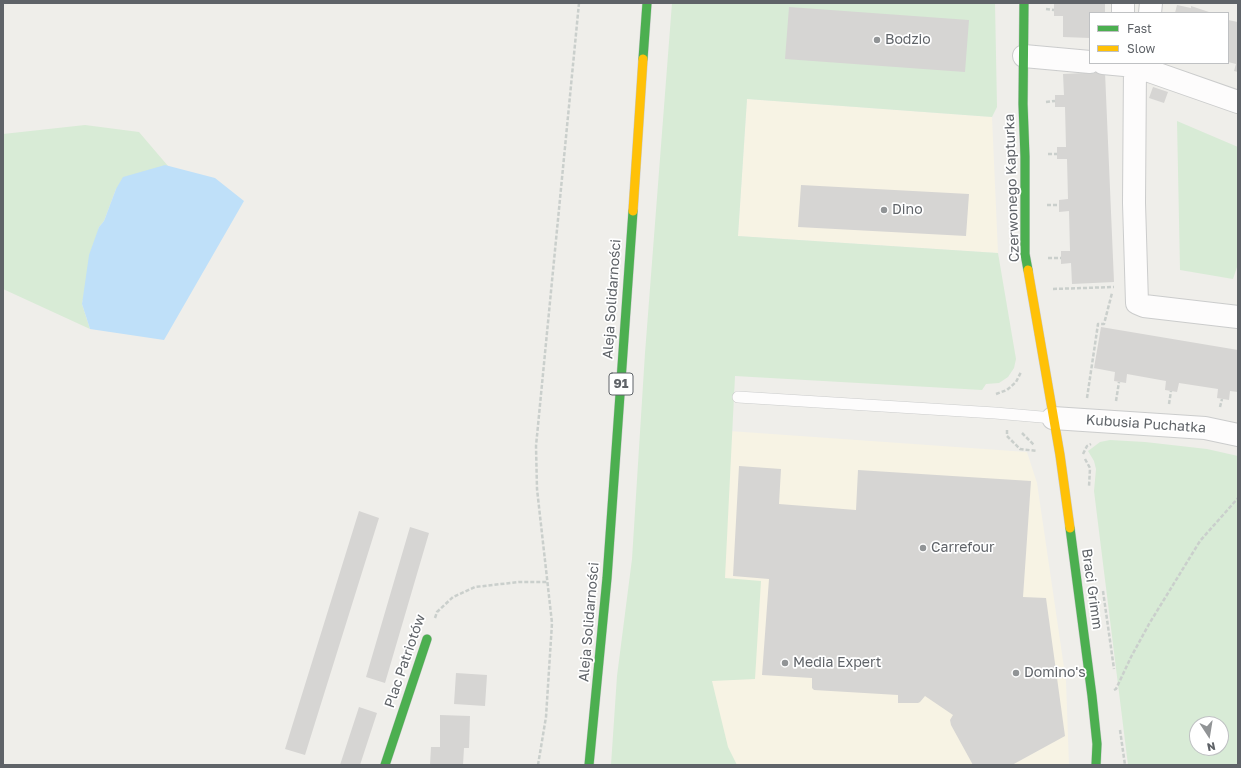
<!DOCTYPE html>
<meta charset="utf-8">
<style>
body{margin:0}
#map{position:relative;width:1241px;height:768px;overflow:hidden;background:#efeeea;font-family:"Golos Text",sans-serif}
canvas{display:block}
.frame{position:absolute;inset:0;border:4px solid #5f6368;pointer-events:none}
.legend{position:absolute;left:1089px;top:12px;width:140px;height:52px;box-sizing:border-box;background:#fff;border:1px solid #bfc1c3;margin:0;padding:5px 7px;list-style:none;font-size:12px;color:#5f6368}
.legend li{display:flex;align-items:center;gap:8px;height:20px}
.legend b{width:20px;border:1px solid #bfc1c3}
.north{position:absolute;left:1189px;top:716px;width:40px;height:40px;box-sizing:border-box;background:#fff;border:1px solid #bfc1c3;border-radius:50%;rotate:168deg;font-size:11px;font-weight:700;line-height:16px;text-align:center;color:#5f6368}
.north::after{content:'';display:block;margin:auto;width:14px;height:18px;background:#919496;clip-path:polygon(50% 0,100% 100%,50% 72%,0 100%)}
</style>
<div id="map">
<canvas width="1241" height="768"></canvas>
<div class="frame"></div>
<ul class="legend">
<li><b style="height:5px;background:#4caf50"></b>Fast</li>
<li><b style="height:5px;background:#ffc107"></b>Slow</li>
</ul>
<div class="north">N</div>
</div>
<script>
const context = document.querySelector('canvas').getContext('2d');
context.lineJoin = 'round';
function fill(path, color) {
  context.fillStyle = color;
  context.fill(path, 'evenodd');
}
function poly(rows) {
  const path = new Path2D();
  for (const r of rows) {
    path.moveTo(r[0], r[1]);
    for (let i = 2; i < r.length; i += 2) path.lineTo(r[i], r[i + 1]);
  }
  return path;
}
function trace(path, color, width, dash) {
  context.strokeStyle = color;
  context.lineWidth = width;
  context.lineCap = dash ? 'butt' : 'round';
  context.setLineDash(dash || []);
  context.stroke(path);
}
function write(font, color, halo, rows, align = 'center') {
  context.font = font + ' "Golos Text",sans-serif';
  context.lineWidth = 3.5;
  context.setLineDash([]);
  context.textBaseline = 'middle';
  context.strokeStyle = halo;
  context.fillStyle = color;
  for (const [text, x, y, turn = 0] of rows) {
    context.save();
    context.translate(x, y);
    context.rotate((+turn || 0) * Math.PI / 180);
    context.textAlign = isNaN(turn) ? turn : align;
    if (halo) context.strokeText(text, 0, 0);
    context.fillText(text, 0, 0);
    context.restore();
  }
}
const commercial = poly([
 [747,99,992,117,998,253,738,236],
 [715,430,1027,452,1037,483,1066,681,1069,765,733,765,703,707]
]);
const green = poly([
 [672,3,995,3,997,107,992,117,747,99,738,236,998,253,1016,359,1014,368,1008,377,999,383,986,384,982,390,735,376,725,578,761,581,755,679,712,681,728,747,737,765,611,765,617,676,632,559,645,353],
 [1177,121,1238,147,1238,264,1233,279,1180,270],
 [85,125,139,132,168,166,116,189,104,221,99,227,82,304,90,329,3,289,3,134],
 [1110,440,1145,442,1207,449,1238,456,1238,765,1128,765,1094,491,1096,469,1094,461,1088,451,1100,442],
 [1197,724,1221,724,1221,748,1197,748]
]);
const water = poly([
 [165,165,215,178,244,201,164,340,90,329,82,304,89,255,99,227,104,221,116,189,123,177]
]);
const building = poly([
 [1105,3,1105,13,1090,13,1090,38,1063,37,1063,16,1054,16,1054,4],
 [1177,5,1191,8,1191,6,1212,13,1175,13],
 [789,7,969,20,965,72,785,59],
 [1228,20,1238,22,1238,72,1234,71,1236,64,1228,62],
 [1105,72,1114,282,1072,284,1071,263,1061,264,1061,251,1070,251,1069,211,1059,212,1059,200,1068,199,1067,159,1057,159,1057,147,1066,147,1065,107,1055,107,1055,95,1064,95,1063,74],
 [1153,87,1168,92,1164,103,1149,98],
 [801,185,969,194,966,236,798,227],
 [1101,327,1238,350,1238,392,1230,391,1229,400,1217,398,1218,389,1179,383,1177,392,1165,390,1166,381,1127,374,1126,383,1114,381,1115,372,1094,368],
 [739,466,781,469,779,504,856,510,858,470,1031,481,1023,597,1046,598,1065,736,1012,765,973,765,951,725,950,720,953,715,925,696,920,702,918,703,898,703,898,695,814,690,812,688,812,678,762,675,769,579,733,576],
 [359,511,379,518,305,755,285,749],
 [410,527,429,533,385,683,366,677],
 [456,673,487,675,485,706,454,704],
 [359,707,377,713,360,765,340,765],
 [440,715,470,716,469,748,464,748,463,765,430,765,431,747,440,747]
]);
const path = poly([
 [1046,9,1054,10],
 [1046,102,1055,101],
 [1048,154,1057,154],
 [1047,205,1059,205],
 [1048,258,1061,258],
 [1053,289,1114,287],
 [996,394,1007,390,1016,382,1021,372],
 [1087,398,1098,324,1104,324,1112,293],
 [1116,401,1119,382],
 [1169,404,1171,391],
 [1220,407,1222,399],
 [1007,430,1007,436,1020,449,1037,451],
 [1022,433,1034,445],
 [1083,454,1087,446,1091,444],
 [1085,459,1090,468,1089,487],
 [1103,591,1114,669],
 [435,618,437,612,453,597,475,587,519,582,547,582],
 [1114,690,1116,689,1131,657,1149,624,1200,541,1238,498],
 [1120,730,1125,765],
 [538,765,546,717,552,623,537,489,536,446,579,3]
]);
const lane = poly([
 [738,397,995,413,1053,418]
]);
const street = poly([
 [1123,13,1123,3],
 [1150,13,1151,3],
 [1024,56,1090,62],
 [1103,63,1135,66,1135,63],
 [1238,102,1135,66,1134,203,1137,303,1144,306,1238,317],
 [1053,418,1205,428,1238,435]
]);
const fast = poly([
 [1024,3,1023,104,1025,157,1025,254,1028,270],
 [643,59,647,3],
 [1070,528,1092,696,1097,744,1096,765],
 [385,765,427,639],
 [589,765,607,578,633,211]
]);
const slow = poly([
 [633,211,643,59],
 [1028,270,1060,455,1070,528]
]);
const markers = [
 [877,40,4,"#919496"],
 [884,210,4,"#919496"],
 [923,548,4,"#919496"],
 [785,663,4,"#919496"],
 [1016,673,4,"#919496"]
];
const shields = [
 [621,384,24]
];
const shieldNames = [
 ["91",621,384]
];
const poiNames = [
 ["Bodzio",885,40],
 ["Dino",892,210],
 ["Carrefour",931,548],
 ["Media Expert",793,663],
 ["Domino's",1024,673]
];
const streetNames = [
 ["Czerwonego Kapturka",1012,188,-92],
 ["Aleja Solidarności",612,299,-86],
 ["Kubusia Puchatka",1146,424,4],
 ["Braci Grimm",1092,589,82],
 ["Aleja Solidarności",589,622,-85],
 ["Plac Patriotów",405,661,-71]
];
fill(commercial, '#f7f3e4');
fill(green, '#d8ebd6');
fill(water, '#bfe0f9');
fill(building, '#d6d5d3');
trace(lane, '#cbcccc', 12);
trace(street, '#cbcccc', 24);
trace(fast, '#cacacb', 10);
trace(slow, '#cacacb', 10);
trace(path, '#cacfcc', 2.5, [4, 2]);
trace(lane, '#fdfcfc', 11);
trace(street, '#fdfcfc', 22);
trace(fast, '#4caf50', 9);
trace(slow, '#ffc107', 9);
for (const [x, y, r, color] of markers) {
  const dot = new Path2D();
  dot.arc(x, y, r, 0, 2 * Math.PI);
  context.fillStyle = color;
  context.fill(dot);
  trace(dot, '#fff', 1.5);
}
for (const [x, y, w] of shields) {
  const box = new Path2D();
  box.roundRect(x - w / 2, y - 11, w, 22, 3);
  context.fillStyle = '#fff';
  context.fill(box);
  trace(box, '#5f6368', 1);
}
write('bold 13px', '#5f6368', null, shieldNames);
write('14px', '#5f6368', '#fff', poiNames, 'left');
write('14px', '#5f6368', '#fff', streetNames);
</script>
